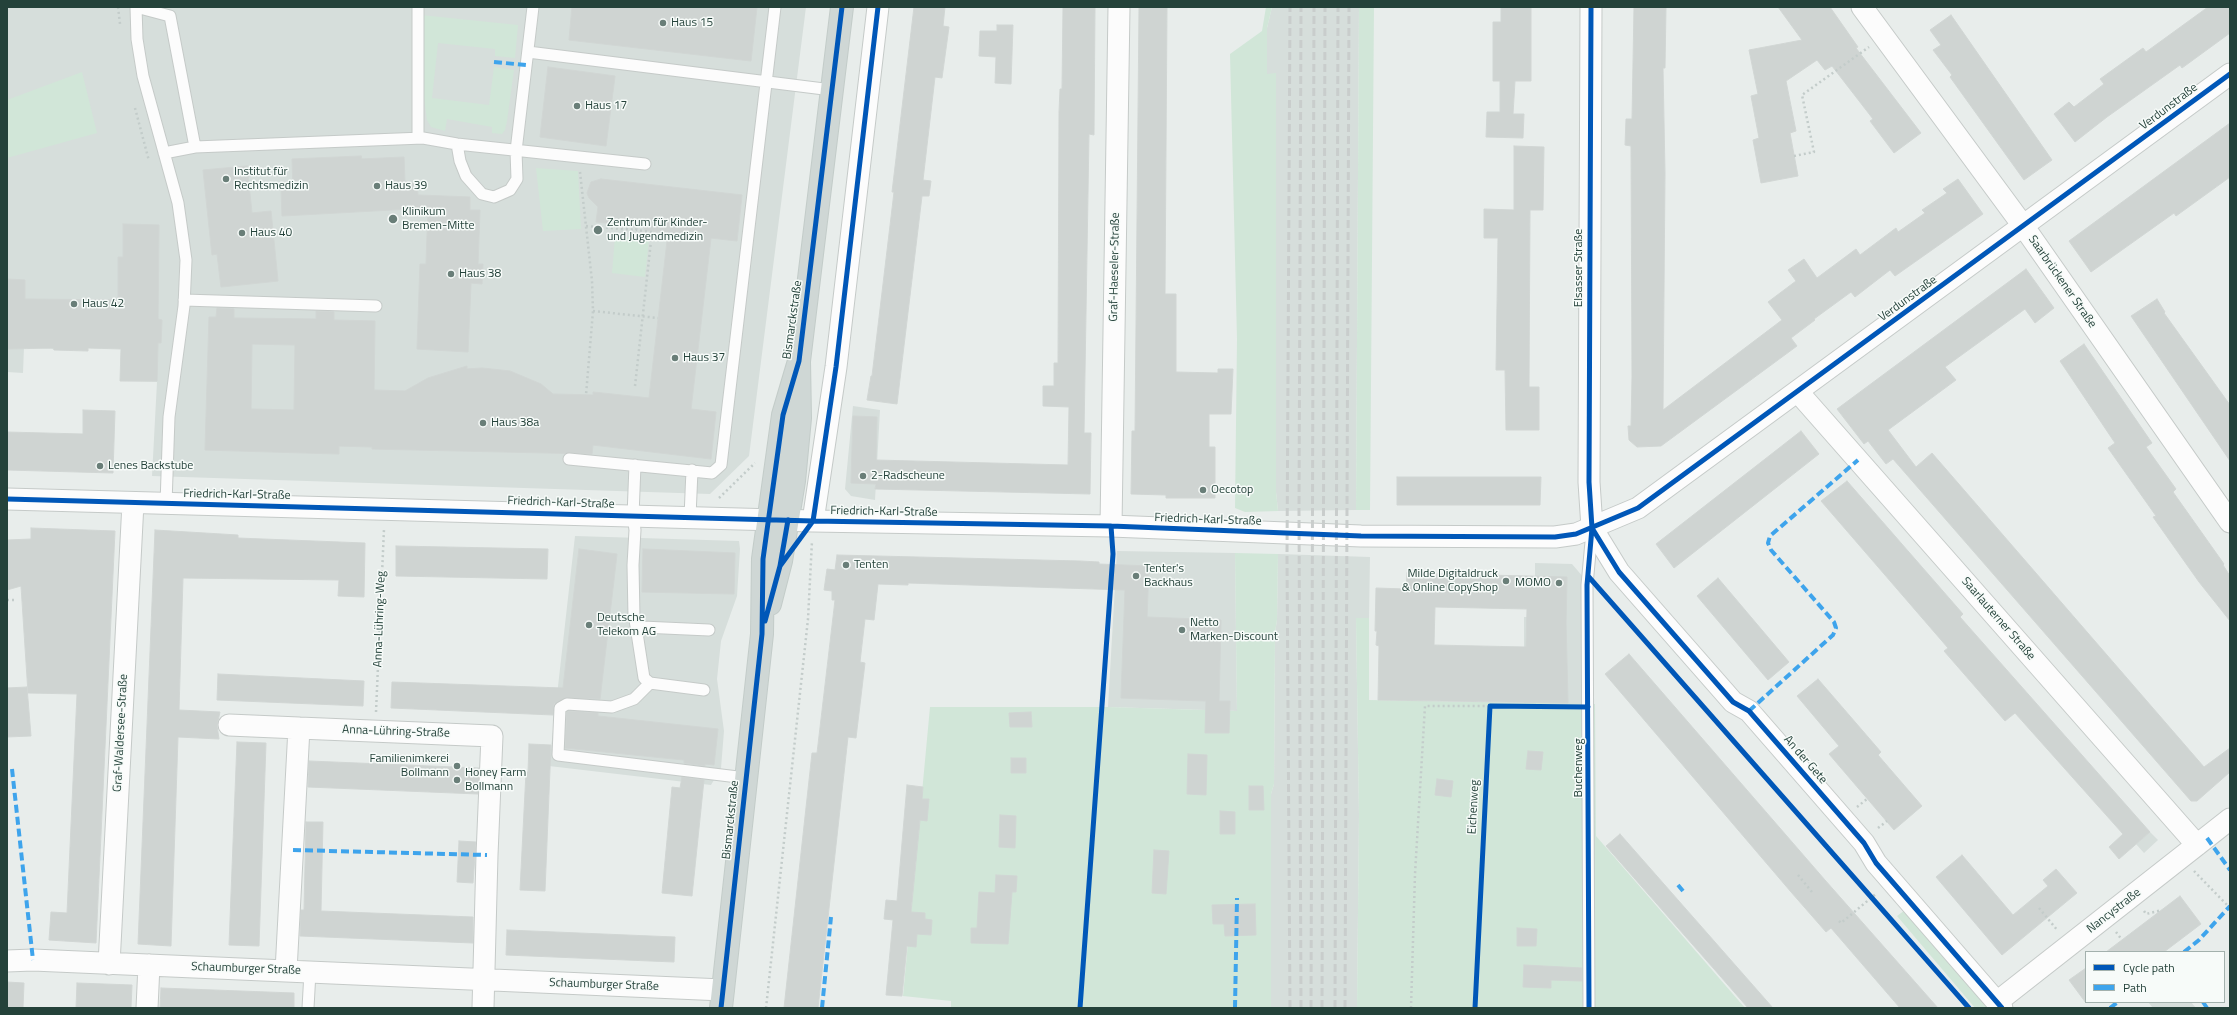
<!DOCTYPE html>
<meta charset="utf-8">
<style>
body{margin:0}
#map{position:relative;width:2237px;height:1015px;overflow:hidden;background:#e8edeb;font-family:"Titillium Web",sans-serif}
canvas{display:block}
.frame{position:absolute;inset:0;border:8px solid #24423a;pointer-events:none}
.legend{position:absolute;left:2085px;top:951px;width:140px;height:52px;box-sizing:border-box;background:#f7fbf9;border:1px solid #a3b1ad;margin:0;padding:5px 7px;list-style:none;font-size:12px;color:#24423a}
.legend li{display:flex;align-items:center;gap:8px;height:20px}
.legend b{width:20px;border:1px solid #a3b1ad}
</style>
<div id="map">
<canvas width="2237" height="1015"></canvas>
<div class="frame"></div>
<ul class="legend">
<li><b style="height:5px;background:#0057b8"></b>Cycle path</li>
<li><b style="height:5px;background:#3ea4ec"></b>Path</li>
</ul>
</div>
<script>
const context = document.querySelector('canvas').getContext('2d');
context.lineJoin = 'round';
function fill(path, color) {
  context.fillStyle = color;
  context.fill(path, 'evenodd');
}
function poly(rows) {
  const path = new Path2D();
  for (const r of rows) {
    path.moveTo(r[0], r[1]);
    for (let i = 2; i < r.length; i += 2) path.lineTo(r[i], r[i + 1]);
  }
  return path;
}
function trace(path, color, width, dash) {
  context.strokeStyle = color;
  context.lineWidth = width;
  context.lineCap = dash ? 'butt' : 'round';
  context.setLineDash(dash || []);
  context.stroke(path);
}
function write(font, color, halo, rows, align = 'center') {
  context.font = font + ' "Titillium Web",sans-serif';
  context.lineWidth = 3;
  context.setLineDash([]);
  context.textBaseline = 'middle';
  context.strokeStyle = halo;
  context.fillStyle = color;
  for (const [text, x, y, turn = 0] of rows) {
    context.save();
    context.translate(x, y);
    context.rotate((+turn || 0) * Math.PI / 180);
    context.textAlign = isNaN(turn) ? turn : align;
    if (halo) context.strokeText(text, 0, 0);
    context.fillText(text, 0, 0);
    context.restore();
  }
}
const built = poly([
 [7,7,806,7,749,456,710,494,152,476,157,382,120,381,121,349,88,348,88,351,24,347,23,373,7,372],
 [1272,7,1359,7,1356,510,1278,511,1276,492,1276,74,1267,74,1267,28],
 [853,406,880,410,875,500,851,496,845,489],
 [575,536,739,541,740,549,737,596,721,641,717,679,724,731,721,768,711,785,549,766],
 [1117,551,1235,553,1237,711,1108,707],
 [1278,554,1370,557,1369,618,1356,618,1359,815,1357,1008,1271,1008,1271,794,1274,784,1275,632,1277,620],
 [1535,563,1572,564,1584,578,1585,704,1524,704,1524,617,1535,617],
 [2150,832,2158,840,2144,853,2136,844],
 [2148,1002,2191,1002,2196,1008,2153,1008]
]);
const green = poly([
 [1266,7,1272,7,1267,28,1267,74,1276,73,1276,492,1278,511,1245,512,1235,508,1237,339,1230,54,1262,31],
 [1359,7,1374,7,1370,510,1356,510],
 [421,15,518,25,515,58,495,56,495,49,438,43,432,98,489,105,494,67,514,70,507,121,505,130,502,134,492,133,492,127,447,119,445,131,431,127,427,120,424,99],
 [82,72,97,133,7,158,7,100],
 [536,168,578,171,581,229,543,231],
 [615,236,649,239,645,277,612,273],
 [1235,553,1278,554,1277,620,1275,632,1274,784,1271,794,1271,1008,951,1008,951,1001,903,996,930,707,1108,707,1237,711],
 [1356,618,1369,618,1369,700,1595,704,1596,836,1745,1008,1357,1008,1359,815],
 [1909,907,1998,1008,1975,1008,1897,916]
]);
const building = poly([
 [572,7,757,7,751,61,569,40,572,7],
 [914,7,945,7,943,26,949,27,942,78,935,77,923,180,931,181,929,196,922,196,897,404,867,400,871,376,872,376,894,192,892,192,914,7],
 [1063,7,1095,7,1094,135,1089,134,1084,433,1091,433,1090,494,875,489,876,484,851,483,853,416,877,417,876,460,1068,465,1069,407,1043,406,1043,386,1054,386,1054,363,1058,363,1059,112,1060,89,1062,89,1063,7],
 [1139,7,1167,7,1165,294,1176,294,1176,372,1218,373,1218,369,1233,369,1231,414,1209,414,1209,447,1215,447,1215,498,1166,498,1166,495,1131,494,1132,431,1135,431,1139,7],
 [1501,7,1531,7,1531,81,1515,81,1513,114,1524,114,1523,138,1486,137,1487,112,1500,112,1500,81,1493,81,1493,22,1501,22,1501,7],
 [1634,7,1666,7,1665,68,1663,68,1665,173,1663,410,1782,320,1768,302,1796,281,1788,270,1804,259,1817,278,1856,249,1860,255,1896,228,1898,232,1925,213,1922,210,1947,193,1943,189,1958,179,1983,214,1895,276,1890,270,1855,297,1851,292,1814,319,1815,320,1791,338,1797,346,1661,446,1637,447,1629,440,1628,426,1631,426,1632,377,1631,146,1625,145,1626,119,1632,119,1634,7],
 [1778,7,1830,7,1858,47,1856,48,1921,133,1894,153,1870,121,1873,119,1832,66,1825,70,1817,60,1786,81,1796,131,1790,133,1798,176,1761,183,1753,140,1759,138,1751,96,1758,94,1749,50,1802,40,1778,7],
 [2208,7,2230,7,2230,33,2182,68,2180,65,2107,117,2075,142,2054,114,2069,102,2074,107,2104,84,2100,79,2143,48,2146,52,2208,7],
 [1951,15,2052,160,2024,180,1950,77,1952,75,1933,50,1941,45,1930,30,1951,15],
 [997,25,1013,25,1011,84,995,83,996,57,979,56,980,31,997,31,997,25],
 [548,67,615,76,606,146,540,137,548,67],
 [2230,123,2230,177,2176,216,2174,213,2091,272,2069,241,2230,123],
 [1514,146,1544,147,1543,210,1530,210,1529,387,1539,387,1539,430,1506,430,1505,370,1496,370,1498,238,1484,238,1484,209,1514,210,1514,146],
 [361,156,362,159,404,157,405,183,417,183,418,195,470,197,470,210,480,210,478,264,483,264,482,284,471,283,468,352,417,349,420,264,426,264,428,208,282,216,281,188,293,187,292,159,361,156],
 [247,166,252,213,271,211,278,281,221,287,217,254,212,255,203,170,247,166],
 [601,179,742,195,737,241,711,238,691,409,716,412,711,459,593,445,592,454,372,449,372,447,339,446,339,454,205,450,209,317,216,317,217,308,234,309,234,318,316,319,316,311,334,312,334,320,375,321,374,390,405,391,428,378,467,366,467,369,482,368,510,371,541,384,553,394,593,395,593,392,649,398,668,233,644,230,644,227,596,222,598,207,589,198,587,193,591,182,601,179],
 [252,344,295,345,294,410,251,409,252,344],
 [123,224,159,225,158,319,162,320,161,343,158,343,157,381,120,381,121,349,88,348,88,351,54,350,53,348,7,349,7,279,25,280,25,299,118,300,118,257,123,257,123,224],
 [2026,269,2054,308,2035,323,2025,309,1945,367,1956,380,1888,430,1916,467,1932,453,2204,767,2230,748,2230,772,2197,801,2191,801,1893,459,1886,464,1868,441,1864,444,1837,409,2026,269],
 [2157,299,2165,312,2164,313,2230,405,2230,461,2131,316,2157,299],
 [2084,344,2152,443,2146,447,2176,489,2173,492,2224,564,2223,565,2230,576,2230,621,2199,582,2153,517,2156,516,2108,448,2115,443,2060,361,2084,344],
 [83,410,115,411,113,473,7,470,7,432,83,434,83,410],
 [1801,431,1819,454,1674,568,1656,544,1801,431],
 [1397,477,1541,477,1540,505,1397,505,1397,477],
 [1847,481,1963,614,1960,617,2150,832,2119,859,2109,847,2123,834,2015,713,2005,721,1944,651,1948,648,1821,501,1847,481],
 [31,528,115,531,96,943,49,940,51,912,67,913,77,694,28,693,21,586,7,590,7,540,31,539,31,528],
 [155,530,238,535,238,538,365,543,364,597,338,596,339,580,183,578,179,710,220,712,217,725,219,739,178,737,171,946,138,944,155,530],
 [396,546,548,549,547,579,396,576,396,546],
 [579,549,617,554,600,699,564,698,554,704,553,715,391,708,392,682,563,688,579,549],
 [643,549,735,553,734,594,642,592,643,549],
 [837,555,1080,561,1099,562,1099,564,1149,566,1147,617,1221,620,1219,701,1230,701,1229,733,1205,733,1206,701,1121,698,1125,590,908,583,908,585,878,584,874,620,865,619,860,662,865,663,856,738,848,737,818,1008,784,1008,812,753,817,753,835,600,832,600,832,591,824,590,827,569,835,570,837,555],
 [1407,573,1567,577,1566,623,1568,703,1378,700,1379,646,1376,645,1377,631,1375,631,1376,588,1406,589,1407,573],
 [1435,607,1527,609,1526,647,1434,645,1435,607],
 [1718,578,1789,662,1768,680,1697,596,1718,578],
 [1629,654,1825,880,1938,1008,1900,1008,1831,928,1826,932,1791,892,1605,674,1629,654],
 [218,674,364,681,363,706,217,700,218,674],
 [1818,679,1881,752,1878,755,1922,806,1894,830,1829,754,1839,746,1797,696,1818,679],
 [27,687,31,736,7,737,7,688,27,687],
 [569,711,598,713,598,716,718,729,714,765,705,764,705,766,684,763,684,760,565,748,567,712,569,711],
 [1031,712,1032,727,1010,727,1009,713,1031,712],
 [237,742,266,743,259,946,229,945,237,742],
 [529,744,551,745,545,891,520,890,526,772,528,772,529,744],
 [1528,751,1543,752,1541,770,1526,769,1528,751],
 [1188,754,1207,755,1206,795,1187,794,1188,754],
 [1011,758,1026,758,1026,773,1011,773,1011,758],
 [309,761,479,768,478,794,308,787,309,761],
 [682,777,704,780,692,896,662,893,672,787,680,788,682,777],
 [1437,779,1453,781,1451,797,1435,795,1437,779],
 [907,785,923,787,922,799,929,799,927,821,920,820,911,912,925,913,925,919,932,920,931,935,917,934,916,947,907,946,902,996,886,995,893,920,884,919,886,900,897,901,907,785],
 [1249,786,1263,786,1264,810,1249,810,1249,786],
 [1220,811,1235,812,1235,834,1220,834,1220,811],
 [1000,815,1016,816,1015,848,999,847,1000,815],
 [306,822,323,822,321,911,473,917,473,943,300,936,301,910,304,910,306,822],
 [1620,834,1773,1008,1748,1008,1714,969,1606,846,1620,834],
 [459,841,476,842,473,883,457,882,459,841],
 [1154,850,1169,851,1166,894,1152,893,1154,850],
 [1962,855,2013,915,2048,886,2043,880,2056,869,2077,893,2002,955,1936,877,1962,855],
 [996,875,1017,876,1016,892,1012,892,1008,944,971,943,971,928,977,928,979,892,995,893,996,875],
 [2180,896,2201,924,2164,952,2106,952,2180,896],
 [1255,904,1256,935,1225,936,1224,924,1213,924,1212,905,1255,904],
 [1517,928,1537,929,1536,946,1517,946,1517,928],
 [507,930,675,937,674,962,506,955,507,930],
 [1524,965,1582,968,1582,981,1551,980,1551,988,1523,987,1524,965],
 [2086,968,2086,1003,2069,980,2086,968],
 [7,982,24,983,23,1008,7,1007,7,982],
 [77,983,132,985,131,1008,76,1008,77,983],
 [161,988,294,993,294,1008,160,1008,161,988]
]);
const path = poly([
 [118,7,120,24],
 [135,108,149,161],
 [1794,156,1814,152,1802,95,1869,47],
 [580,172,592,281,593,311,586,395],
 [586,226,636,230,637,226],
 [593,311,658,318],
 [635,386,652,232,636,230],
 [719,498,755,463],
 [7,600,15,600],
 [376,712,384,529],
 [1857,807,1867,799],
 [1878,828,1887,821],
 [2194,871,2230,908],
 [1798,875,1812,892],
 [2039,908,2058,931],
 [2144,911,2146,914,2162,910],
 [1839,921,1841,923,1877,893],
 [2116,932,2122,940],
 [766,1008,808,619,812,541],
 [1411,1008,1415,874,1425,706,1490,706]
]);
const service = poly([
 [136,7,137,39,143,76,178,203,186,260,184,306,169,417,166,504],
 [136,7,170,16,195,147],
 [418,7,418,138],
 [528,52,832,90],
 [457,144,460,161,466,176,482,194,494,197,510,190,517,179,516,151,533,7],
 [164,153,195,147,423,138,457,144,645,164],
 [184,300,376,306],
 [569,459,712,473,721,465,775,7],
 [635,465,633,516,635,530,633,565,634,617,642,627,709,630],
 [690,517,692,470],
 [635,620,644,678,650,683,704,690],
 [650,683,634,699,612,707,567,704,560,708,558,755,746,778],
 [308,1008,310,972],
 [1589,1008,1587,585,1592,531]
]);
const minor = poly([
 [1591,7,1589,482,1592,528,1619,572,1733,702,1749,711,1864,843,1876,863,2002,1008],
 [1862,7,2024,227,2230,522],
 [1798,392,2197,845],
 [7,499,813,521,1111,526,1361,536,1555,537,1576,534,1638,508,2230,74],
 [813,521,836,367,878,7],
 [1111,526,1119,7],
 [229,725,299,728],
 [7,961,33,960,723,990],
 [109,964,133,503],
 [286,971,299,728,492,736,487,855,483,1008],
 [1997,1002,2230,819],
 [147,1008,149,965]
]);
const primary = poly([
 [770,604,781,561,794,481,800,418,799,361,842,7],
 [721,1008,762,634,763,559,783,415,799,361]
]);
const rail = poly([
 [1290,1008,1287,557,1290,7],
 [1301,1008,1299,511,1301,7],
 [1311,1008,1314,7],
 [1322,1008,1325,7],
 [1335,1008,1338,7],
 [1345,1008,1349,7]
]);
const quiet = poly([
 [494,62,526,65],
 [1749,711,1833,635,1836,628,1834,622,1771,550,1768,543,1770,536,1858,460],
 [12,769,33,960],
 [2207,838,2230,870],
 [293,850,487,855],
 [1678,885,1683,891],
 [2184,952,2199,940,2230,906],
 [2203,1002,2207,1008],
 [822,1008,831,917],
 [1235,1008,1237,898],
 [2110,1008,2118,1002]
]);
const cycleway = poly([
 [7,499,813,521,1111,526,1361,536,1555,537,1576,534,1638,508,2230,74],
 [1592,528,1619,572,1733,702,1749,711,1864,843,1876,863,2002,1008],
 [780,566,813,521,815,508,836,367,878,7],
 [1588,576,1969,1008],
 [765,621,780,566,788,520],
 [721,1008,762,634,763,559,783,415,799,361,842,7],
 [1080,1008,1113,554,1111,526],
 [1475,1008,1490,706,1588,707],
 [1589,1008,1587,585,1592,528,1589,482,1591,7]
]);
const markers = [
 [663,23,4,"#697e78"],
 [577,106,4,"#697e78"],
 [226,179,4,"#697e78"],
 [377,186,4,"#697e78"],
 [393,219,5,"#697e78"],
 [598,230,5,"#697e78"],
 [242,233,4,"#697e78"],
 [451,274,4,"#697e78"],
 [74,304,4,"#697e78"],
 [675,358,4,"#697e78"],
 [483,423,4,"#697e78"],
 [100,466,4,"#697e78"],
 [863,476,4,"#697e78"],
 [1203,490,4,"#697e78"],
 [846,565,4,"#697e78"],
 [1136,576,4,"#697e78"],
 [1506,581,4,"#697e78"],
 [1559,583,4,"#697e78"],
 [589,625,4,"#697e78"],
 [1182,630,4,"#697e78"],
 [457,766,4,"#697e78"],
 [457,780,4,"#697e78"]
];
const poiNames = [
 ["Haus 15",671,23],
 ["Haus 17",585,106],
 ["Institut für",234,172],
 ["Rechtsmedizin",234,186],
 ["Haus 39",385,186],
 ["Klinikum",402,212],
 ["Bremen-Mitte",402,226],
 ["Zentrum für Kinder-",607,223],
 ["und Jugendmedizin",607,237],
 ["Haus 40",250,233],
 ["Haus 38",459,274],
 ["Haus 42",82,304],
 ["Haus 37",683,358],
 ["Haus 38a",491,423],
 ["Lenes Backstube",108,466],
 ["2-Radscheune",871,476],
 ["Oecotop",1211,490],
 ["Tenten",854,565],
 ["Tenter's",1144,569],
 ["Backhaus",1144,583],
 ["Milde Digitaldruck",1498,574,"right"],
 ["& Online CopyShop",1498,588,"right"],
 ["MOMO",1551,583,"right"],
 ["Deutsche",597,618],
 ["Telekom AG",597,632],
 ["Netto",1190,623],
 ["Marken-Discount",1190,637],
 ["Familienimkerei",449,759,"right"],
 ["Bollmann",449,773,"right"],
 ["Honey Farm",465,773],
 ["Bollmann",465,787]
];
const streetNames = [
 ["Verdunstraße",2169,107,-37],
 ["Graf-Haeseler-Straße",1115,267,-89],
 ["Elsasser Straße",1579,268,-90],
 ["Saarbrückener Straße",2062,282,55],
 ["Verdunstraße",1908,299,-36],
 ["Bismarckstraße",793,320,-82],
 ["Friedrich-Karl-Straße",237,495,1],
 ["Friedrich-Karl-Straße",561,503,2],
 ["Friedrich-Karl-Straße",884,512,1],
 ["Friedrich-Karl-Straße",1208,520,2],
 ["Anna-Lühring-Weg",380,619,-88],
 ["Saarlauterner Straße",1998,619,49],
 ["Anna-Lühring-Straße",396,732,2],
 ["Graf-Waldersee-Straße",121,733,-87],
 ["An der Gete",1805,760,49],
 ["Buchenweg",1579,768,-90],
 ["Eichenweg",1474,807,-87],
 ["Bismarckstraße",731,820,-84],
 ["Nancystraße",2114,911,-38],
 ["Schaumburger Straße",246,969,2],
 ["Schaumburger Straße",604,985,2]
];
fill(built, '#d6dedb');
fill(green, '#d1e6d8');
fill(building, '#cfd4d2');
trace(building, '#d1d6d4', 1);
trace(service, '#c5cac8', 13);
trace(minor, '#c5cac8', 23);
trace(primary, '#c3ccc9', 24);
trace(path, '#c3ccca', 2.5, [2, 3]);
trace(service, '#fcfcfc', 11);
trace(minor, '#fcfcfc', 21);
trace(primary, '#cfd7d5', 22);
trace(rail, '#c9cdcc', 3, [8, 4]);
trace(quiet, '#3ea4ec', 4, [8, 4]);
trace(cycleway, '#0057b8', 5);
for (const [x, y, r, color] of markers) {
  const dot = new Path2D();
  dot.arc(x, y, r, 0, 2 * Math.PI);
  context.fillStyle = color;
  context.fill(dot);
  trace(dot, '#f7fbf9', 1.5);
}
write('12px', '#24423a', '#f7fbf9', poiNames, 'left');
write('12px', '#24423a', '#f7fbf9', streetNames);
</script>
